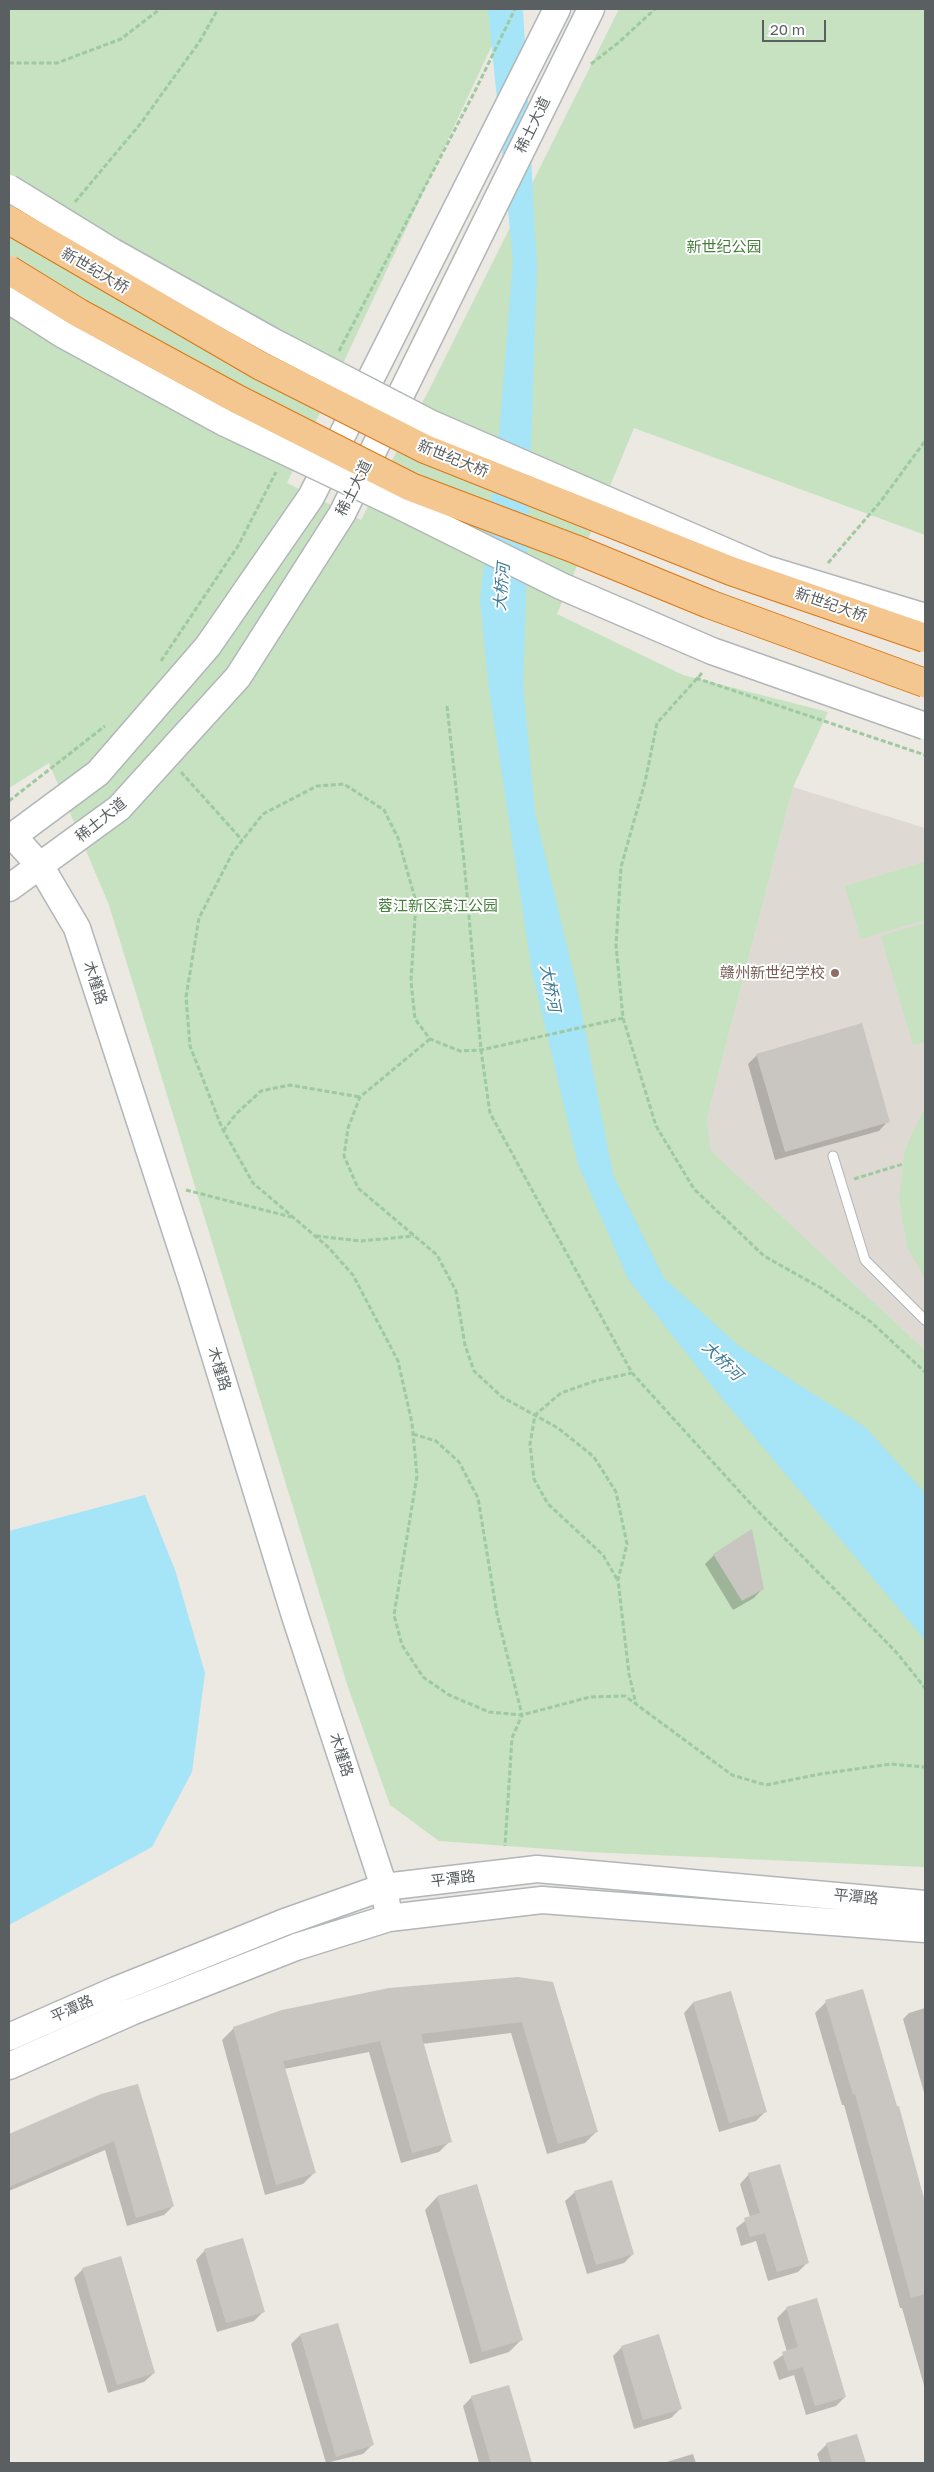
<!DOCTYPE html>
<meta charset="utf-8">
<style>
body{margin:0}
#map{position:relative;width:934px;height:2472px;overflow:hidden;background:#ece8e2;font-family:"Golos Text",sans-serif}
canvas{display:block}
.frame{position:absolute;inset:0;border:10px solid #5a5f61;pointer-events:none}
.scale{position:absolute;left:762px;top:20px;width:64px;height:22px;box-sizing:border-box;border:2px solid #5a5f61;border-top:0;padding-left:6px;font-size:15px;line-height:18px;white-space:nowrap;color:#5a5f61;-webkit-text-stroke:4px #fff;paint-order:stroke}
</style>
<div id="map">
<canvas width="934" height="2472"></canvas>
<div class="frame"></div>
<div class="scale">20 m</div>
</div>
<script>
const context = document.querySelector('canvas').getContext('2d');
context.lineJoin = 'round';
function fill(path, color) {
  context.fillStyle = color;
  context.fill(path, 'evenodd');
}
function poly(rows) {
  const path = new Path2D();
  for (const r of rows) {
    path.moveTo(r[0], r[1]);
    for (let i = 2; i < r.length; i += 2) path.lineTo(r[i], r[i + 1]);
  }
  return path;
}
function trace(path, color, width, dash) {
  context.strokeStyle = color;
  context.lineWidth = width;
  context.lineCap = dash ? 'butt' : 'round';
  context.setLineDash(dash || []);
  context.stroke(path);
}
function write(font, color, halo, rows, align = 'center') {
  context.font = font + ' "Golos Text","Noto Sans SC",sans-serif';
  context.lineWidth = 4;
  context.setLineDash([]);
  context.textBaseline = 'middle';
  context.strokeStyle = halo;
  context.fillStyle = color;
  for (const [text, x, y, turn = 0] of rows) {
    context.save();
    context.translate(x, y);
    context.rotate((+turn || 0) * Math.PI / 180);
    context.textAlign = isNaN(turn) ? turn : align;
    if (halo) context.strokeText(text, 0, 0);
    context.fillText(text, 0, 0);
    context.restore();
  }
}
const education = poly([
 [793,787,925,828,925,1350,709,1150,707,1118]
]);
const green = poly([
 [9,9,509,9,287,483,361,520,431,386,619,9,925,9,925,535,634,428,557,614,683,675,828,712,793,787,707,1118,710,1150,925,1350,925,1867,589,1852,439,1841,390,1805,348,1687,109,905,49,763,9,788],
 [925,862,925,920,861,939,845,886],
 [925,923,925,1042,913,1045,881,936],
 [925,1109,925,1278,907,1247,899,1199,904,1155,912,1133]
]);
const water = poly([
 [488,9,523,9,537,269,523,684,535,813,577,988,613,1175,664,1278,740,1347,865,1427,925,1493,925,1640,720,1396,628,1279,578,1164,532,972,489,689,480,601,500,424,513,260],
 [145,1495,175,1570,205,1673,192,1772,152,1847,9,1925,9,1531]
]);
const shadow = poly([
 [757,1055,888,1121,879,1131,775,1160,748,1064],
 [714,1555,763,1588,754,1598,733,1610,705,1564],
 [518,1979,596,2132,585,2143,547,2154,511,2033,422,2044,450,2141,439,2152,401,2163,369,2052,284,2069,314,2173,303,2184,265,2195,222,2040,233,2029,282,2011],
 [730,1992,765,2112,756,2121,719,2132,684,2013,693,2003],
 [826,2002,896,2108,898,2107,925,2206,925,2389,902,2308,900,2308,844,2105,842,2105,815,2013],
 [925,2008,925,2096,903,2019,909,2013],
 [102,2096,173,2206,164,2215,127,2226,105,2150,9,2191,9,2135],
 [749,2174,807,2263,798,2272,768,2281,756,2241,741,2246,736,2228,750,2217,740,2184],
 [476,2186,521,2340,509,2352,470,2364,425,2210,437,2197],
 [575,2192,633,2254,624,2263,587,2274,565,2201],
 [205,2250,263,2312,254,2321,217,2332,196,2260],
 [83,2269,154,2373,144,2382,108,2393,74,2278],
 [816,2300,845,2397,836,2406,806,2415,794,2375,779,2380,773,2362,787,2352,777,2318,786,2309],
 [300,2335,372,2445,363,2454,326,2463,291,2344],
 [622,2347,680,2409,671,2418,634,2429,613,2356],
 [508,2386,531,2463,479,2463,463,2406,472,2397],
 [857,2436,865,2463,820,2463,817,2454,827,2444],
 [693,2454,696,2463,663,2463]
]);
const building = poly([
 [862,1023,890,1122,785,1152,756,1054],
 [752,1529,764,1589,742,1601,713,1554],
 [518,1977,553,1982,598,2132,558,2144,522,2022,421,2034,452,2142,412,2153,380,2041,283,2061,316,2173,276,2185,233,2027,282,2010,389,1988],
 [863,1989,897,2106,899,2106,925,2202,925,2294,911,2298,855,2094,853,2095,825,2000],
 [731,1991,767,2112,729,2123,693,2002],
 [138,2084,174,2206,136,2218,114,2141,9,2187,9,2134,101,2094],
 [780,2164,809,2263,777,2272,765,2233,750,2237,744,2218,760,2213,748,2173],
 [612,2180,634,2254,596,2265,574,2191],
 [477,2184,523,2340,482,2352,437,2196],
 [243,2238,265,2312,226,2323,204,2249],
 [121,2256,155,2373,117,2385,82,2268],
 [817,2298,846,2397,815,2406,803,2367,788,2371,782,2352,798,2347,786,2307],
 [338,2323,374,2445,336,2457,300,2334],
 [659,2334,682,2409,643,2420,621,2346],
 [509,2385,532,2463,491,2463,471,2396],
 [857,2434,866,2463,832,2463,826,2443]
]);
const path = poly([
 [9,63,57,63,121,39,160,9],
 [591,64,618,43,655,9],
 [75,202,141,123,200,41,218,9],
 [339,351,474,93,515,9],
 [828,563,881,501,925,441],
 [161,661,238,546,276,472],
 [702,673,657,723,645,782,621,867,616,945,623,1018,656,1126,694,1189,764,1256,821,1288,871,1322,925,1372],
 [696,678,925,755],
 [447,706,464,861,481,1050,490,1113,632,1373,750,1503,897,1653,925,1688],
 [181,772,242,840],
 [9,801,105,726],
 [623,1018,481,1050,460,1051,430,1039,415,1019,411,981,416,902,398,838,384,810,344,784,317,786,263,814,233,852,199,918,186,997,190,1046,222,1128,253,1183,328,1247,353,1275,398,1361,412,1423,417,1476,394,1615,402,1645,423,1677,449,1695,489,1712,522,1715,590,1697,625,1696,732,1775,766,1785,820,1774,891,1764,925,1767],
 [430,1039,360,1097,348,1128,344,1156,358,1188,437,1255,456,1291,465,1345,474,1371,502,1397,558,1428,594,1457,616,1492,627,1544,618,1580,629,1674,636,1704],
 [223,1131,236,1114,261,1091,290,1085,360,1097],
 [854,1179,903,1164],
 [186,1190,291,1217],
 [316,1236,361,1241,414,1236],
 [413,1434,436,1441,459,1462,478,1498,497,1614,522,1715,512,1738,505,1846],
 [617,1579,603,1555,548,1504,534,1479,530,1444,535,1415,561,1393,595,1381,632,1373]
]);
const lane = poly([
 [833,1156,865,1260,925,1320]
]);
const secondary = poly([
 [13,836,41,867,77,928,192,1281,295,1616,384,1887,389,1918],
 [9,839,98,773,208,646,311,497,557,9],
 [9,888,119,808,238,677,342,514,591,9],
 [9,2037,116,1990,285,1922,384,1887,537,1869,925,1904],
 [9,2066,131,2012,296,1947,389,1918,542,1900,925,1929]
]);
const secondaryBridge = poly([
 [9,188,113,252,272,341,432,424,766,569,925,617],
 [9,300,62,334,225,423,396,504,561,586,712,651,925,726]
]);
const highwayBridge = poly([
 [9,220,259,365,425,449,731,571,925,638],
 [9,270,79,313,239,400,411,487,575,549,709,604,925,683]
]);
const markers = [
 [835,973,5,"#8d6e63"]
];
const streetNames = [
 ["稀土大道",533,125,-64],
 ["新世纪大桥",95,271,30],
 ["新世纪大桥",453,459,22],
 ["稀土大道",354,488,-63],
 ["新世纪大桥",831,605,19],
 ["稀土大道",101,820,-39],
 ["木槿路",95,983,72],
 ["木槿路",219,1369,73],
 ["木槿路",341,1755,72],
 ["平潭路",453,1879,-7],
 ["平潭路",856,1897,5],
 ["平潭路",72,2009,-24]
];
const parkNames = [
 ["新世纪公园",724,247],
 ["蓉江新区滨江公园",438,906]
];
const educationNames = [
 ["赣州新世纪学校",825,973]
];
const waterNames = [
 ["大桥河",502,587,-85],
 ["大桥河",550,988,79],
 ["大桥河",722,1361,44]
];
fill(education, '#ded9d3');
fill(green, '#c6e2c0');
fill(water, '#a6e4f7');
fill(shadow, '#0003');
fill(building, '#c9c5c0');
trace(lane, '#b2b5b8', 11);
trace(secondary, '#b1b6b8', 29);
trace(path, '#9ec9a1', 3, [5, 2.5]);
trace(lane, '#fff', 9);
trace(secondary, '#fff', 26);
trace(secondaryBridge, '#b1b6b8', 29, []);
trace(highwayBridge, '#db7613', 30, []);
trace(secondaryBridge, '#fff', 26);
trace(highwayBridge, '#f4c791', 28);
for (const [x, y, r, color] of markers) {
  const dot = new Path2D();
  dot.arc(x, y, r, 0, 2 * Math.PI);
  context.fillStyle = color;
  context.fill(dot);
  trace(dot, '#fff', 2);
}
write('15px', '#5a5f61', '#fff', streetNames);
write('15px', '#457f3b', '#fff', parkNames);
write('15px', '#785e54', '#fff', educationNames, 'right');
write('italic 16px', '#3f7b97', '#fff', waterNames);
</script>
